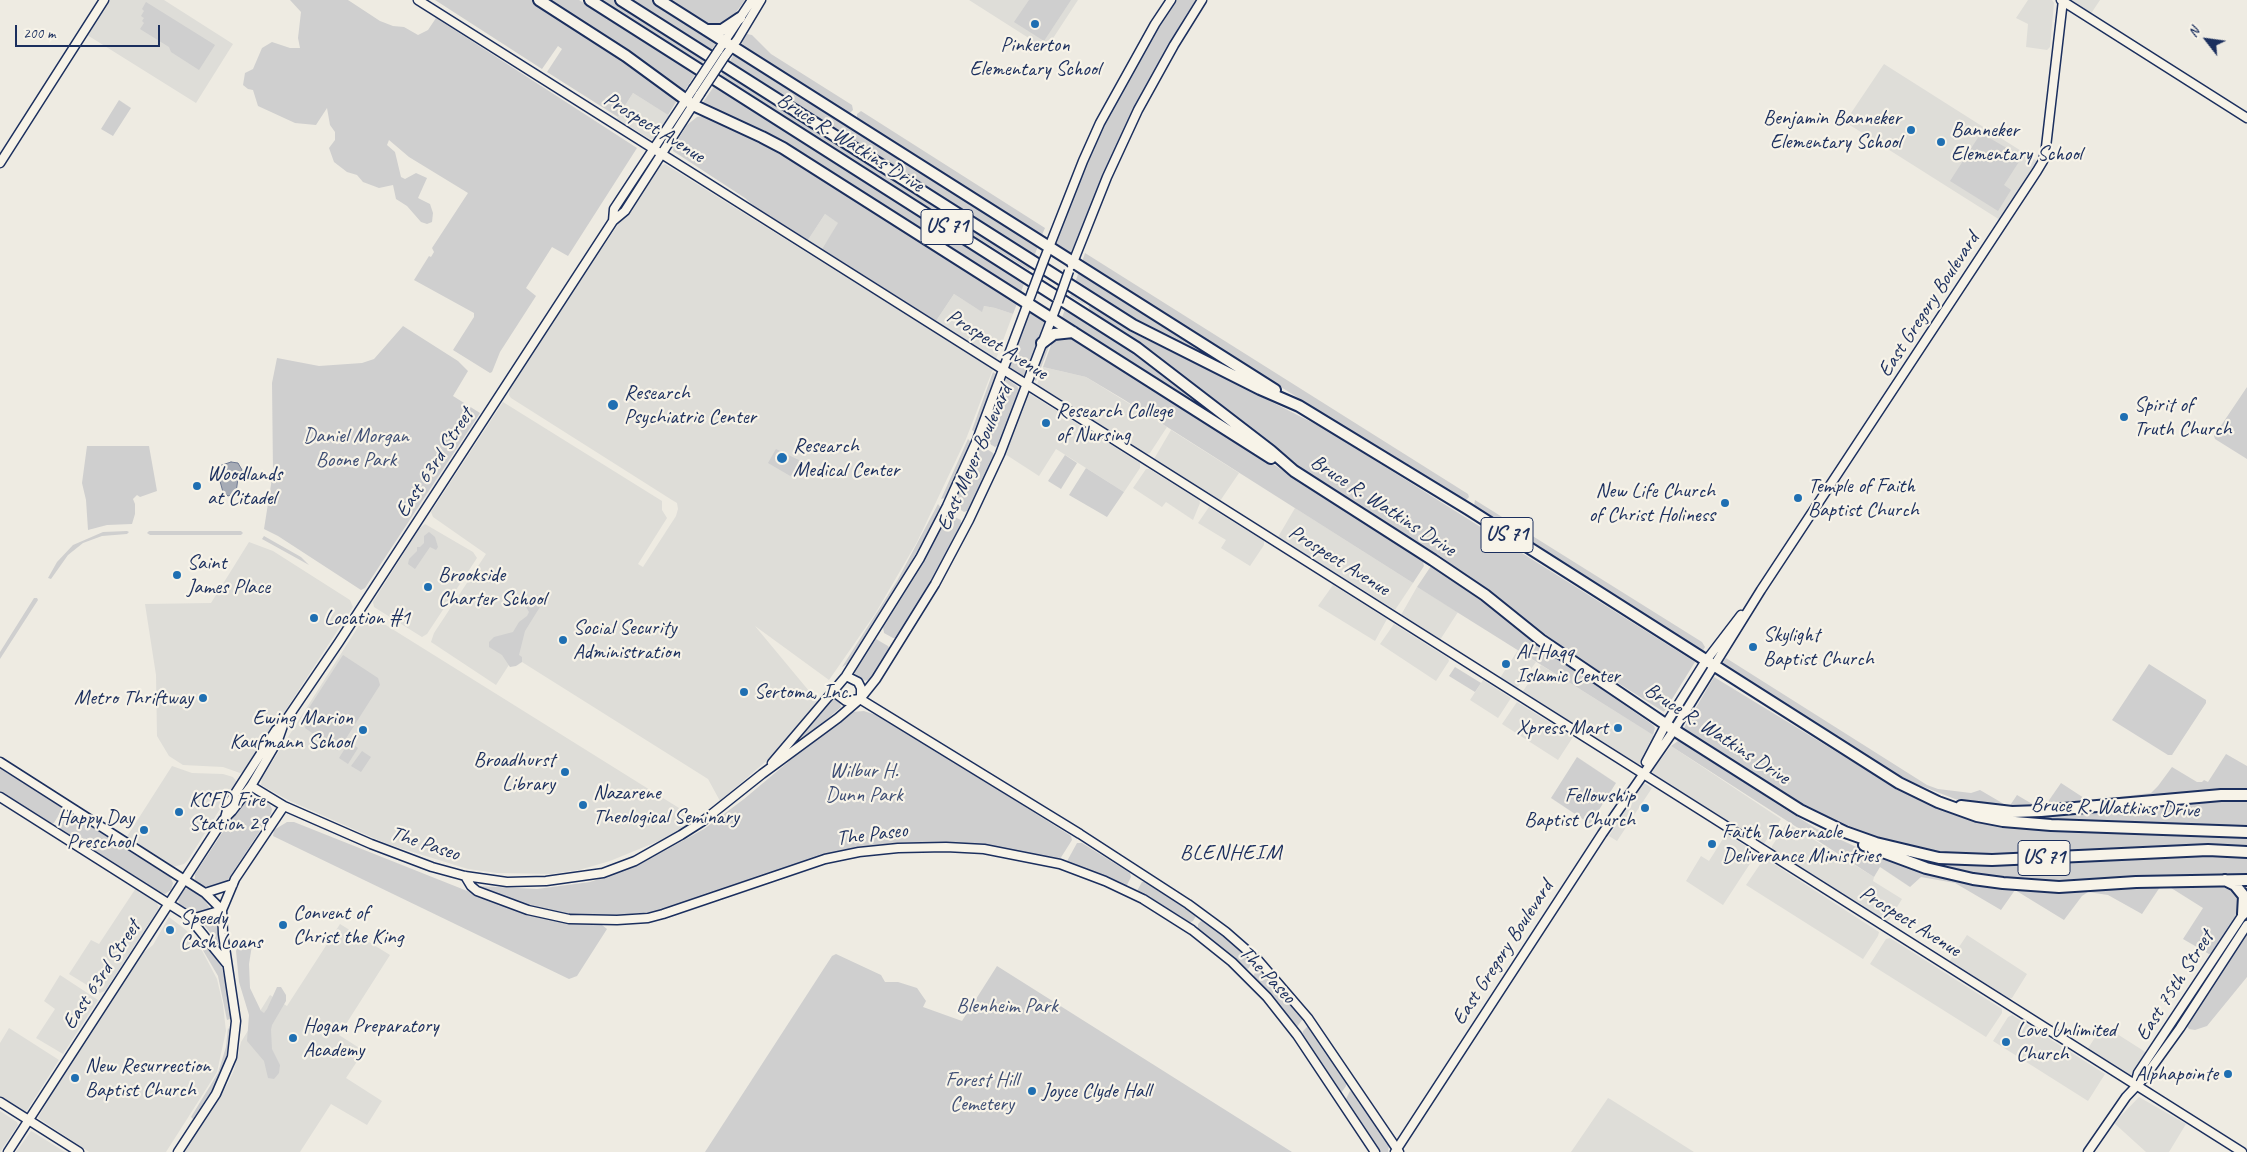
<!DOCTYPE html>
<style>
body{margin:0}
#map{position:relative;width:2247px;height:1152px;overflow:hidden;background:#eeebe2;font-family:Caveat,sans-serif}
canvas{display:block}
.north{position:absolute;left:2182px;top:15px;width:50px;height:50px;-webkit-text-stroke:4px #f7f3e8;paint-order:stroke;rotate:300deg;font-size:14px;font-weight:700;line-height:20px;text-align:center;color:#1b2f5e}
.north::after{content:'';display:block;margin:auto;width:18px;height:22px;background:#1b2f5e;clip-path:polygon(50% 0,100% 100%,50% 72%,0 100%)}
.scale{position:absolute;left:15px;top:25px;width:145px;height:22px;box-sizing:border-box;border:2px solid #1b2f5e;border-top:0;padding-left:6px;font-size:15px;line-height:18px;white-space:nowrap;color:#1b2f5e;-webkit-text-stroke:4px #f7f3e8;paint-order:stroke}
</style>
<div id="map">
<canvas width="2247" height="1152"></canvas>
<div class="north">N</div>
<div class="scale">200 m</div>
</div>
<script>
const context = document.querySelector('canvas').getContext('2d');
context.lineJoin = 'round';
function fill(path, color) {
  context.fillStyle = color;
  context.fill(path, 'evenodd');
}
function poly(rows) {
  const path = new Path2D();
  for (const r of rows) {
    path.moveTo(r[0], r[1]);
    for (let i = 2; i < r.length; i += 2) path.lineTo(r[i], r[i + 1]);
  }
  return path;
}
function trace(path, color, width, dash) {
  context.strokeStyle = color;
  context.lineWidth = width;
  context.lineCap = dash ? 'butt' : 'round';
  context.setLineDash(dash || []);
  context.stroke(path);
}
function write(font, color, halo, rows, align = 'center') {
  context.font = font + ' Caveat,sans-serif';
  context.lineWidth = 4.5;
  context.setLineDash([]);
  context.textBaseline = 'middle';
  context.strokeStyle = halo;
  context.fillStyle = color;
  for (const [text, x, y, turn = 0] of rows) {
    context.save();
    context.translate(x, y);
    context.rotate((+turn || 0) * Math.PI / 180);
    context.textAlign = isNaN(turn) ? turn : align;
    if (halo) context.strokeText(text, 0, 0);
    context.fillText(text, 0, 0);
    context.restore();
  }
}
const built = poly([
 [106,0,164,0,233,44,196,103,84,33],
 [969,0,1078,0,1046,49],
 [2028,0,2052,0,2054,3,2050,47,2047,50,2026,47,2028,24,2016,18],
 [2069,0,2100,0,2090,15],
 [1884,64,2037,161,2030,176,2002,218,2000,220,1845,122],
 [633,93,670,116,654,139,650,139,617,119],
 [665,164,993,369,966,439,917,542,875,614,829,680,755,626,819,703,772,756,720,801,708,779,514,657,496,685,431,642,434,633,486,554,433,517,431,512,503,402,662,501,662,510,667,518,638,564,643,567,676,516,678,509,677,503,672,500,511,398,509,395,510,388,569,297,657,167],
 [825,214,839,223,822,249,808,240],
 [954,294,981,311,984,306,995,308,1013,314,996,359,936,321],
 [1043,367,1086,377,1167,427,1150,453,1147,454,1037,385],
 [1030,394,1140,463,1140,468,1124,492,1056,449,1039,476,1005,454,1005,450,1027,396],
 [1171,430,1239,473,1220,501,1154,459],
 [1146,469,1149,469,1199,500,1200,503,1193,520,1166,502,1162,507,1133,488],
 [1209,507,1264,541,1264,545,1250,566,1221,548,1226,540,1198,523],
 [1295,508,1413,583,1395,610,1278,537],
 [425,524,473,552,477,558,427,634,422,637,374,607,373,602,419,529],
 [249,542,273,551,350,600,353,607,245,772,240,773,223,767,183,765,169,756,157,736,156,675,145,604,211,603],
 [1333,585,1387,619,1375,641,1318,606],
 [1417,587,1458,612,1440,640,1401,615],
 [365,616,373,617,695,818,694,821,671,836,610,861,579,870,551,874,497,873,468,869,387,844,288,800,261,785,262,778],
 [1394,624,1448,658,1449,661,1436,681,1380,644],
 [1518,650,1536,662,1517,688,1500,678],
 [1541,665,1655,736,1641,763,1637,765,1632,763,1523,691],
 [1483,680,1511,698,1498,718,1470,700],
 [1517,702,1573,737,1558,760,1502,724],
 [1671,746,1781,819,1763,845,1654,776,1652,772,1655,767],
 [172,766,192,773,223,774,233,777,237,782,188,860,184,864,173,867,126,838],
 [1644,783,1652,788,1617,841,1609,836],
 [1787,823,1874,877,1873,881,1902,899,1889,920,1885,922,1772,849,1772,846],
 [1726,834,1755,852,1755,856,1723,905,1686,881,1701,856,1709,861],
 [1766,859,1879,932,1878,936,1863,959,1746,885,1763,860],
 [136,888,156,901,159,908,105,991,100,993,69,974,91,940,99,944],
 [169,917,186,930,198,943,217,979,223,1005,226,1031,217,1072,166,1152,89,1152,38,1118,57,1084,143,953,153,945],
 [340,924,390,955,339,1035,364,1051,346,1078,382,1101,367,1125,331,1104,300,1152,185,1152,228,1083,234,1070,241,1042,270,995,287,1006],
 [1967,935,2027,974,2012,998,2008,999,1949,962],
 [1890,938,2002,1009,2002,1013,1986,1037,1870,964,1886,939],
 [60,975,98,1000,63,1054,36,1038,55,1009,44,1001],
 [2012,1015,2105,1074,2088,1101,1993,1041,2008,1017],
 [2103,1025,2147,1053,2131,1075,2127,1074,2087,1050],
 [9,1028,59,1060,26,1112,0,1098,0,1043],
 [2139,1097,2186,1124,2169,1152,2146,1152,2114,1123],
 [1608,1098,1610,1099,1694,1152,1571,1152],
 [0,1111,17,1122,18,1125,0,1152],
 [31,1131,33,1132,65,1152,16,1152]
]);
const green = poly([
 [290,0,348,0,380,21,393,26,404,27,418,35,428,30,436,18,637,148,568,256,552,247,526,288,536,296,500,352,492,372,490,373,453,350,474,317,474,313,414,280,429,256,431,257,434,252,432,248,468,193,409,157,389,140,387,145,395,152,401,177,405,179,416,173,427,178,418,198,430,204,433,213,432,222,427,224,421,222,407,206,396,199,393,185,379,188,363,182,357,175,347,172,334,162,329,148,335,140,335,132,330,125,327,108,316,125,295,123,258,106,253,90,248,89,243,85,245,73,253,69,262,48,272,42,290,48,300,48,298,38,301,12],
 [435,0,534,0,601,42,675,97,676,102,668,115,633,93,618,117,547,72,562,49,558,46,542,69],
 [546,0,579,0,696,73,684,92,651,66],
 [597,0,614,0,705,60,701,65],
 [630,0,653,0,717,40,717,42,710,52],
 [665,0,745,0,728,23,710,27],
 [1029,0,1071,0,1044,41,1014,22],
 [1174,0,1199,0,1148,84,1111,157,1070,255,1052,245,1095,140,1119,92],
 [146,2,215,45,199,70,171,52,169,47,140,29,144,23,142,21,144,18,141,16,144,11,142,9],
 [747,34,752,35,771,54,852,105,853,110,849,114,845,114,743,48,742,42],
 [734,54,798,92,1039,243,1034,257,729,63],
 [723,71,1000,247,1011,254,1013,258,1030,268,1029,270,720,77],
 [715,85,1025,281,1021,292,701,105],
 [119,100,131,108,113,136,101,129],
 [861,111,1045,228,1042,235,1038,234,857,120,857,114],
 [703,116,761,140,1018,301,1013,314,995,308,984,306,982,312,954,294,936,321,822,249,838,223,825,214,808,240,755,207,745,198,673,151,674,146,687,125,697,117],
 [1981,133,2022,157,2004,185,2011,190,1998,211,1950,181],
 [1085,253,1468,494,1469,497,1464,502,1082,262],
 [1079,271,1258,382,1188,348,1119,310,1075,283],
 [1071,294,1088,306,1095,307,1181,356,1325,429,1695,662,1664,712,1572,654,1440,556,1281,455,1164,362,1091,312,1088,306,1070,296],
 [1066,307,1133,351,1232,427,1061,320],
 [1029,309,1046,320,1027,373,1022,376,1009,366],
 [403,326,458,361,468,371,453,396,480,413,365,588,361,590,278,536,264,529,273,472,272,383,277,358,319,366,362,363,374,359],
 [1073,336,1396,543,1423,562,1424,566,1413,583,1123,399,1086,377,1043,367,1054,337],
 [1047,343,1050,344,1036,381,1033,379],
 [993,372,996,374,996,378,975,432,972,430],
 [1007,379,1017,386,1020,391,999,445,995,447,983,440,982,435,1003,382],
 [2247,387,2247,459,2215,439,2214,436],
 [968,439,971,442,958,471,945,498,941,499],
 [87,446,149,446,157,491,140,497,137,495,133,499,135,504,135,514,132,524,107,525,88,530,86,500,82,483],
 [979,446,982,446,993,453,994,456,970,510,964,512,955,506,953,500],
 [776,449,801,461,792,477,768,463],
 [1065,455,1077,463,1061,489,1048,481],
 [1086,468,1124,492,1107,517,1069,495],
 [1475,500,1702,642,1705,647,1702,652,1497,523,1474,506],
 [938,504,941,508,890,600,849,663,842,667,897,581],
 [948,514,961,520,961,527,927,590,898,638,893,638,884,633,883,627],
 [127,531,129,532,127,534,102,536,83,543,68,555,51,579,48,578,57,562,73,545,103,532],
 [149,531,241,531,243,533,241,535,150,535,147,533],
 [429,532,435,537,438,547,436,550,430,547,415,569,408,564,409,559,417,551,417,547,420,547,424,543,424,536],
 [264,536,301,557,309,565,262,539],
 [1431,566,1474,595,1560,660,1653,725,1655,728,1653,735,1417,587],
 [537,595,543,598,543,602,525,631,519,655,522,657,522,662,516,666,510,667,502,655,489,647,489,642,494,637,513,632,519,622,527,616,529,612,525,605,527,600],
 [34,598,37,598,38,600,0,659,0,652],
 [876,639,888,646,890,650,869,680,862,681,855,675,854,670],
 [343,655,378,678,380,685,338,751,305,728,307,720,305,714],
 [1726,658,1927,785,1938,789,1971,793,1980,790,2009,807,2017,795,2034,805,2045,806,2061,783,2084,798,2095,800,2151,793,2158,786,2172,767,2197,782,2202,782,2204,780,2208,782,2226,754,2247,766,2247,790,2029,809,1977,805,1955,799,1906,780,1858,751,1724,664,1723,662],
 [2149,664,2206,700,2206,703,2172,755,2168,755,2112,720],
 [1455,667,1481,683,1475,692,1449,676],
 [1714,677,1899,790,1952,814,1991,824,2035,829,2247,836,2247,847,2190,845,1987,855,1953,854,1899,845,1859,832,1815,812,1684,728],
 [833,699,840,700,841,707,796,746,795,744],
 [864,711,885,718,1071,836,1072,840,1060,859,1057,861,977,845,893,843,829,854,783,868,685,903,658,911,613,916,577,915,553,912,521,903,478,886,537,889,590,882,637,866,704,829,744,799,843,716,851,712],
 [1681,739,1780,806,1817,829,1863,850,1928,874,2015,890,2160,887,2142,914,2108,895,2088,892,2082,896,2064,920,2015,890,2001,910,1955,883,1921,877,1910,887,1880,867,1874,877,1671,746],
 [349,742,358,748,348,764,339,758],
 [362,751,371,757,361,772,351,766],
 [1577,757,1616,783,1590,824,1551,798],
 [0,767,61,806,61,811,54,823,48,824,0,794],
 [248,794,253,795,270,805,272,809,271,814,227,881,211,888,199,884,195,880,195,874],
 [2247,799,2247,827,2034,820,1995,813],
 [68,814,73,814,168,873,173,883,171,890,165,894,155,891,59,831,60,826],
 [287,822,294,822,515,910,567,922,602,925,607,929,577,976,569,979,275,837,273,836,274,830],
 [1077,843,1082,843,1130,873,1131,877,1127,885,1123,886,1066,863],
 [1903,855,1938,862,1984,865,2209,855,2247,856,2247,875,2049,882,1986,876,1940,868],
 [1142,882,1147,882,1194,912,1196,916,1193,921,1189,923,1186,921,1139,893,1137,891],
 [2227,885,2239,895,2240,913,2213,953,2209,954,2183,939,2203,908,2168,886],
 [189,888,203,898,211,910,194,913,179,905,178,898,184,889],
 [215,917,220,942,219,944,202,922],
 [1203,919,1251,958,1252,963,1248,969,1244,968,1198,929,1198,924],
 [2247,931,2247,977,2207,1026,2195,1030,2189,1029,2186,1025],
 [197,940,209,946,222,968,230,1001,230,1019,227,1020,218,976],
 [247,940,252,945,249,964,250,988,261,1011,264,1013,267,1009,277,987,281,987,286,995,286,1001,272,1025,271,1030,272,1049,280,1065,279,1073,274,1079,268,1078,264,1061,247,1041,249,1015,239,982,236,951,240,941],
 [836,954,881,975,885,982,898,982,917,988,926,1001,923,1007,962,1021,997,966,1292,1152,705,1152,832,956],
 [1257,968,1261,968,1302,1015,1302,1020,1297,1027,1253,977],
 [1309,1025,1347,1081,1346,1086,1341,1093,1302,1035,1303,1031],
 [228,1028,231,1032,225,1063,212,1090,193,1119,191,1117,218,1073,226,1047],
 [1350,1091,1356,1094,1389,1145,1388,1152,1379,1152,1347,1103,1346,1099]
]);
const water = poly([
 [231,462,238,463,242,470,238,478,236,493,228,496,223,492,216,467,231,462]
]);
const secondary = poly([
 [418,0,2242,1152],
 [2061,0,2247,118],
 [718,51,752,0],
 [725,56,737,40,761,0],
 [0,163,104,0],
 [613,221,614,209,693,89],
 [1044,260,1083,161,1100,123,1155,24,1171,0],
 [1072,265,1107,177,1138,110,1174,45,1202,0],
 [846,676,858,682,861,688,861,698],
 [834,692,846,701,859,699],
 [860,699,1080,834,1188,904,1226,932,1258,960,1308,1018,1399,1152],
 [0,762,205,893,222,910],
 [1646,762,1666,724,1705,662,1741,615],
 [772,763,846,676,920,558,947,506,977,440,1032,292],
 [251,786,284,806,371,844,432,867,465,876,507,882,546,881,603,873,635,861,681,835,703,821,762,774,838,718,860,699,876,679,935,584,969,520,1000,454,1058,302],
 [0,797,188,916,195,918,222,910],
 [225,818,229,803,276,730,284,723,339,642,613,221,625,211,700,94],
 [465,876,471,886,477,891,528,910,569,919,617,920,648,918,663,914,825,859,859,852,898,848,946,847,984,849,1060,864,1105,881,1143,899,1192,930,1232,962,1267,997,1297,1035,1375,1152],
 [205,893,233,884],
 [188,916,226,963],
 [2135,1085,2138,1073,2246,910],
 [0,1102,79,1152],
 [8,1152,223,820,232,811,251,786,278,740,284,723],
 [178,1152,216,1094,232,1057,236,1021,223,934,222,910,235,879,284,806],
 [1395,1152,1602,834,1674,730,1761,590,2037,171,2043,161,2046,147,2063,0],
 [2088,1152,2126,1097,2144,1078,2180,1028,2247,925]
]);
const highway = poly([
 [539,0,626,56,693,105,762,137,783,148,1271,458],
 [590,0,1137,348,1271,451,1294,471,1433,560,1485,595,1541,640,1674,730,1800,810,1845,832,1876,843,1939,858,1992,860,2208,850,2247,852],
 [621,0,1133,325,1260,389,1299,406,1468,509,1899,783,1938,802,1977,816,2003,821,2051,825,2247,832],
 [659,0,1275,390],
 [708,30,722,30,740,18],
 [1042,343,1054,334,1073,332],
 [1961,806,2012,812,2041,811,2221,795,2247,795],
 [1864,845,1926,868,1973,879,2003,883,2059,887,2136,882,2247,880],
 [2225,880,2235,885,2244,896,2243,914]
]);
const secondaryBridge = poly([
 [693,89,718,51],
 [700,94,725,56],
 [1032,292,1044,260],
 [1058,302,1069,271]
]);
const markers = [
 [1035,24,5,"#1f6fb2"],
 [1911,130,5,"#1f6fb2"],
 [1941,142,5,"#1f6fb2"],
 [613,405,6,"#1f6fb2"],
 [2124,417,5,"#1f6fb2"],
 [1046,423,5,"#1f6fb2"],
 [782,458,6,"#1f6fb2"],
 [197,486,5,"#1f6fb2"],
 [1798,498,5,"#1f6fb2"],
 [1725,503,5,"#1f6fb2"],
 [177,575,5,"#1f6fb2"],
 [428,587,5,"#1f6fb2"],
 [314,618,5,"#1f6fb2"],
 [563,640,5,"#1f6fb2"],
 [1753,647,5,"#1f6fb2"],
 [1506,664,5,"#1f6fb2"],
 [744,692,5,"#1f6fb2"],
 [203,698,5,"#1f6fb2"],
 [1618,728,5,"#1f6fb2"],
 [363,730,5,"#1f6fb2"],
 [565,772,5,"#1f6fb2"],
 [583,805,5,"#1f6fb2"],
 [1645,808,5,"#1f6fb2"],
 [179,812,5,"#1f6fb2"],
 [144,830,5,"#1f6fb2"],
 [1712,844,5,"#1f6fb2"],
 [283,925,5,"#1f6fb2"],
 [170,930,5,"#1f6fb2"],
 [293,1038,5,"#1f6fb2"],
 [2006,1042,5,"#1f6fb2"],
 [2228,1074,5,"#1f6fb2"],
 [75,1078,5,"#1f6fb2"],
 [1032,1091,5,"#1f6fb2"]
];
const shields = [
 [947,227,52],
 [1507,535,52],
 [2044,858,52]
];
const shieldNames = [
 ["US 71",947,227],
 ["US 71",1507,535],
 ["US 71",2044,858]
];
const poiNames = [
 ["Pinkerton",1035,45,"center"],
 ["Elementary School",1035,69,"center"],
 ["Benjamin Banneker",1901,118,"right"],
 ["Elementary School",1901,142,"right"],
 ["Banneker",1951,130],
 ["Elementary School",1951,154],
 ["Research",624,393],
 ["Psychiatric Center",624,417],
 ["Spirit of",2134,405],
 ["Truth Church",2134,429],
 ["Research College",1056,411],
 ["of Nursing",1056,435],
 ["Research",793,446],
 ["Medical Center",793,470],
 ["Woodlands",207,474],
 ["at Citadel",207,498],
 ["Temple of Faith",1808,486],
 ["Baptist Church",1808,510],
 ["New Life Church",1715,491,"right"],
 ["of Christ Holiness",1715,515,"right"],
 ["Saint",187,563],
 ["James Place",187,587],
 ["Brookside",438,575],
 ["Charter School",438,599],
 ["Location #1",324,618],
 ["Social Security",573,628],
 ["Administration",573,652],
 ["Skylight",1763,635],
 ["Baptist Church",1763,659],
 ["Al-Haqq",1516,652],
 ["Islamic Center",1516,676],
 ["Sertoma, Inc.",754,692],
 ["Metro Thriftway",193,698,"right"],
 ["Ewing Marion",353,718,"right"],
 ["Kaufmann School",353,742,"right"],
 ["Xpress Mart",1608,728,"right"],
 ["Broadhurst",555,760,"right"],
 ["Library",555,784,"right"],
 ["Nazarene",593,793],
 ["Theological Seminary",593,817],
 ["Fellowship",1635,796,"right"],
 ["Baptist Church",1635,820,"right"],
 ["KCFD Fire",189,800],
 ["Station 29",189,824],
 ["Happy Day",134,818,"right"],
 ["Preschool",134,842,"right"],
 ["Faith Tabernacle",1722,832],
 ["Deliverance Ministries",1722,856],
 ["Convent of",293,913],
 ["Christ the King",293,937],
 ["Speedy",180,918],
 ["Cash Loans",180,942],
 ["Hogan Preparatory",303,1026],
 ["Academy",303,1050],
 ["Love Unlimited",2016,1030],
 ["Church",2016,1054],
 ["New Resurrection",85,1066],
 ["Baptist Church",85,1090],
 ["Alphapointe",2218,1074,"right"],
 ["Joyce Clyde Hall",1042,1091]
];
const streetNames = [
 ["Prospect Avenue",654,128,32],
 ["Bruce R. Watkins Drive",850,143,32],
 ["East Gregory Boulevard",1929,305,-57],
 ["Prospect Avenue",997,345,32],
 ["East Meyer Boulevard",975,458,-66],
 ["East 63rd Street",435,463,-57],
 ["Bruce R. Watkins Drive",1383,506,33],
 ["Prospect Avenue",1339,561,32],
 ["Bruce R. Watkins Drive",1717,734,33],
 ["Bruce R. Watkins Drive",2115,808,2],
 ["The Paseo",872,835,-7],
 ["The Paseo",425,844,18],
 ["Prospect Avenue",1910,922,32],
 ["East Gregory Boulevard",1503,953,-57],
 ["East 63rd Street",102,975,-57],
 ["The Paseo",1267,975,46],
 ["East 75th Street",2175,986,-57]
];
const parkNames = [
 ["Daniel Morgan",356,436],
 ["Boone Park",356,460],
 ["Wilbur H.",864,771],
 ["Dunn Park",864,795],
 ["Blenheim Park",1007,1006],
 ["Forest Hill",982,1080],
 ["Cemetery",982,1104]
];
const neighbourhoodNames = [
 ["BLENHEIM",1231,853]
];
fill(built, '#deddd8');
fill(green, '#cfcfcf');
fill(water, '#a6abb5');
trace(water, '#6e7992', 1);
trace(secondary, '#1b2f5e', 11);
trace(highway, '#1b2f5e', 14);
trace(secondary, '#f7f3e8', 8);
trace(highway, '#f7f3e8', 10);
trace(secondaryBridge, '#1b2f5e', 11, []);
trace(secondaryBridge, '#f7f3e8', 8);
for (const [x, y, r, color] of markers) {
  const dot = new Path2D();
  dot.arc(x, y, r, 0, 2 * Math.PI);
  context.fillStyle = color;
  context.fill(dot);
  trace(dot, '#f7f3e8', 2);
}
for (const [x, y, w] of shields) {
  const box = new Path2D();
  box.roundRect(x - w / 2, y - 17.5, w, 35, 4);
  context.fillStyle = '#f7f3e8';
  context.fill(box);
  trace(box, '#1b2f5e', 1);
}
write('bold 20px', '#1b2f5e', null, shieldNames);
write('21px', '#1b2f5e', '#f7f3e8', poiNames, 'left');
write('21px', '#1b2f5e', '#f7f3e8', streetNames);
write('21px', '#3f4f75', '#f7f3e8', parkNames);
context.letterSpacing = '1px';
write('22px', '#1b2f5e', '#f7f3e8', neighbourhoodNames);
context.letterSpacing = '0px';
</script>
